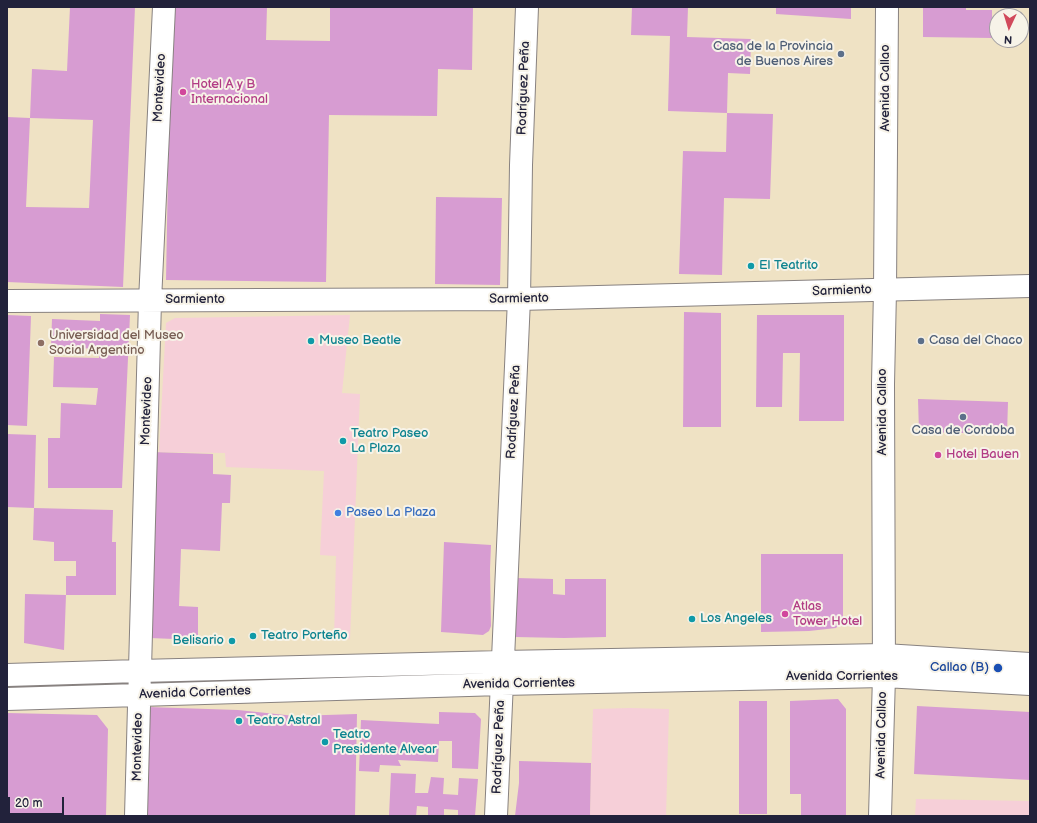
<!DOCTYPE html>
<meta charset="utf-8">
<style>
body{margin:0}
#map{position:relative;width:1037px;height:823px;overflow:hidden;background:#efe2c4;font-family:"Balsamiq Sans",sans-serif}
canvas{display:block}
.frame{position:absolute;inset:0;border:8px solid #22223b;pointer-events:none}
.north{position:absolute;left:989px;top:8px;width:40px;height:40px;box-sizing:border-box;background:#f7f3e8;border:1px solid #a29fa3;border-radius:50%;rotate:184deg;font-size:11px;font-weight:700;line-height:16px;text-align:center;color:#22223b}
.north::after{content:'';display:block;margin:auto;width:14px;height:18px;background:#d1495b;clip-path:polygon(50% 0,100% 100%,50% 72%,0 100%)}
.scale{position:absolute;left:8px;top:797px;width:56px;height:18px;box-sizing:border-box;border:2px solid #22223b;border-top:0;padding-left:5px;font-size:12px;line-height:14px;white-space:nowrap;color:#22223b;-webkit-text-stroke:3px #f7f3e8;paint-order:stroke}
</style>
<div id="map">
<canvas width="1037" height="823"></canvas>
<div class="frame"></div>
<div class="north">N</div>
<div class="scale">20 m</div>
</div>
<script>
const context = document.querySelector('canvas').getContext('2d');
context.lineJoin = 'round';
function fill(path, color) {
  context.fillStyle = color;
  context.fill(path, 'evenodd');
}
function poly(rows) {
  const path = new Path2D();
  for (const r of rows) {
    path.moveTo(r[0], r[1]);
    for (let i = 2; i < r.length; i += 2) path.lineTo(r[i], r[i + 1]);
  }
  return path;
}
function trace(path, color, width, dash) {
  context.strokeStyle = color;
  context.lineWidth = width;
  context.lineCap = dash ? 'butt' : 'round';
  context.setLineDash(dash || []);
  context.stroke(path);
}
function write(font, color, halo, rows, align = 'center') {
  context.font = font + ' "Balsamiq Sans",sans-serif';
  context.lineWidth = 4;
  context.setLineDash([]);
  context.textBaseline = 'middle';
  context.strokeStyle = halo;
  context.fillStyle = color;
  for (const [text, x, y, turn = 0] of rows) {
    context.save();
    context.translate(x, y);
    context.rotate((+turn || 0) * Math.PI / 180);
    context.textAlign = isNaN(turn) ? turn : align;
    if (halo) context.strokeText(text, 0, 0);
    context.fillText(text, 0, 0);
    context.restore();
  }
}
const built = poly([
 [350,315,342,393,360,394,350,639,334,640,336,556,320,555,324,471,226,467,225,453,159,452,166,323,175,318],
 [630,708,669,709,666,816,590,816,593,709],
 [916,799,1030,801,1030,816,915,816]
]);
const building = poly([
 [70,7,135,7,123,287,7,282,7,117,30,118,32,69,67,71],
 [30,118,93,120,89,208,26,207],
 [171,7,267,7,266,40,330,41,330,7,473,7,472,70,438,69,437,116,329,115,326,282,166,280],
 [632,7,688,7,687,37,751,39,750,74,728,73,727,113,668,111,670,36,631,35],
 [776,7,851,7,851,19,776,14],
 [923,7,966,7,966,10,992,10,992,38,923,37],
 [727,113,773,114,770,199,724,198,722,275,679,274,683,151,726,152],
 [436,197,502,198,500,285,435,284],
 [684,312,721,313,721,427,683,427],
 [100,314,130,315,122,488,48,488,48,438,60,438,61,403,96,405,98,388,53,387,54,357,99,358,99,349,51,347,52,319,100,321],
 [7,315,31,316,27,426,7,425],
 [757,315,844,315,844,421,799,421,800,353,783,353,782,407,756,407],
 [918,399,1008,402,1007,434,919,432],
 [7,434,36,435,34,508,113,510,112,542,116,542,116,595,66,595,64,650,24,643,25,594,66,595,66,576,76,576,76,561,54,561,54,542,33,540,34,508,7,507],
 [151,452,213,454,213,474,231,475,230,503,222,503,220,551,181,549,179,606,198,607,198,640,150,638],
 [444,542,491,545,490,569,491,626,489,631,483,635,441,632],
 [761,554,843,554,843,620,836,628,809,631,761,632],
 [516,578,553,579,553,594,565,595,565,579,606,579,606,637,564,638,515,637],
 [838,699,846,709,846,816,801,816,801,794,790,794,790,701],
 [739,701,767,701,767,814,739,814],
 [917,706,1030,712,1030,780,914,774],
 [148,707,238,710,295,716,357,714,355,816,142,816],
 [439,712,475,713,481,719,478,769,452,768,452,741,439,741,438,762,398,760,401,766,380,765,379,772,359,771,361,720,439,724],
 [7,713,97,715,108,729,106,816,7,816],
 [519,761,591,763,590,816,515,816,519,783],
 [391,773,416,774,415,793,428,793,431,777,444,778,443,794,458,795,459,778,478,779,475,816,458,816,458,810,444,809,444,816,428,816,428,807,417,806,416,816,389,816]
]);
const minor = poly([
 [7,301,519,299,1030,286],
 [7,675,139,671,502,662,884,655,1030,664],
 [7,699,501,684,884,676],
 [136,816,150,301,164,7],
 [496,816,519,299,521,165,527,7]
]);
const major = poly([
 [884,676,1030,684],
 [880,816,884,676,883,384,885,290,887,7]
]);
const markers = [
 [841,54,4,"#5c6f8a"],
 [183,92,4,"#d1479c"],
 [751,266,4,"#0f9aa8"],
 [311,341,4,"#0f9aa8"],
 [921,341,4,"#5c6f8a"],
 [41,343,4,"#8d6e63"],
 [963,417,4,"#5c6f8a"],
 [343,441,4,"#0f9aa8"],
 [938,455,4,"#d1479c"],
 [338,513,4,"#3f7fe0"],
 [785,614,4,"#d1479c"],
 [692,619,4,"#0f9aa8"],
 [253,636,4,"#0f9aa8"],
 [232,641,4,"#0f9aa8"],
 [998,668,5,"#1a4fb4"],
 [239,721,4,"#0f9aa8"],
 [325,742,4,"#0f9aa8"]
];
const serviceNames = [
 ["Casa de la Provincia",833,47],
 ["de Buenos Aires",833,62],
 ["Casa del Chaco",929,341,"left"],
 ["Casa de Cordoba",963,431,"center"]
];
const hotelNames = [
 ["Hotel A y B",191,85],
 ["Internacional",191,100],
 ["Hotel Bauen",946,455],
 ["Atlas",793,607],
 ["Tower Hotel",793,622]
];
const streetNames = [
 ["Montevideo",160,88,-87],
 ["Rodríguez Peña",524,88,-88],
 ["Avenida Callao",886,88,-90],
 ["Sarmiento",842,291,-2],
 ["Sarmiento",519,299,-1],
 ["Sarmiento",195,300],
 ["Montevideo",147,411,-88],
 ["Rodríguez Peña",514,412,-87],
 ["Avenida Callao",883,412,-90],
 ["Avenida Corrientes",842,677],
 ["Avenida Corrientes",519,684,-1],
 ["Avenida Corrientes",195,693,-2],
 ["Avenida Callao",882,735,-89],
 ["Montevideo",138,747,-89],
 ["Rodríguez Peña",499,747,-88]
];
const cultureNames = [
 ["El Teatrito",759,266],
 ["Museo Beatle",319,341],
 ["Teatro Paseo",351,434],
 ["La Plaza",351,449],
 ["Los Angeles",700,619],
 ["Teatro Porteño",261,636],
 ["Belisario",224,641,"right"],
 ["Teatro Astral",247,721],
 ["Teatro",333,735],
 ["Presidente Alvear",333,750]
];
const educationNames = [
 ["Universidad del Museo",49,336],
 ["Social Argentino",49,351]
];
const shopNames = [
 ["Paseo La Plaza",346,513]
];
const transitNames = [
 ["Callao (B)",989,668]
];
fill(built, '#f6cfd8');
fill(building, '#d79cd2');
trace(minor, '#888280', 24);
trace(major, '#888280', 24);
trace(minor, '#fff', 22);
trace(major, '#fff', 22);
for (const [x, y, r, color] of markers) {
  const dot = new Path2D();
  dot.arc(x, y, r, 0, 2 * Math.PI);
  context.fillStyle = color;
  context.fill(dot);
  trace(dot, '#f7f3e8', 1.5);
}
write('13px', '#4e5e75', '#f7f3e8', serviceNames, 'right');
write('13px', '#b23c85', '#f7f3e8', hotelNames, 'left');
write('13px', '#22223b', '#f7f3e8', streetNames);
write('13px', '#0d838f', '#f7f3e8', cultureNames, 'left');
write('13px', '#785e54', '#f7f3e8', educationNames, 'left');
write('13px', '#366cbe', '#f7f3e8', shopNames, 'left');
write('13px', '#164399', '#f7f3e8', transitNames, 'right');
</script>
